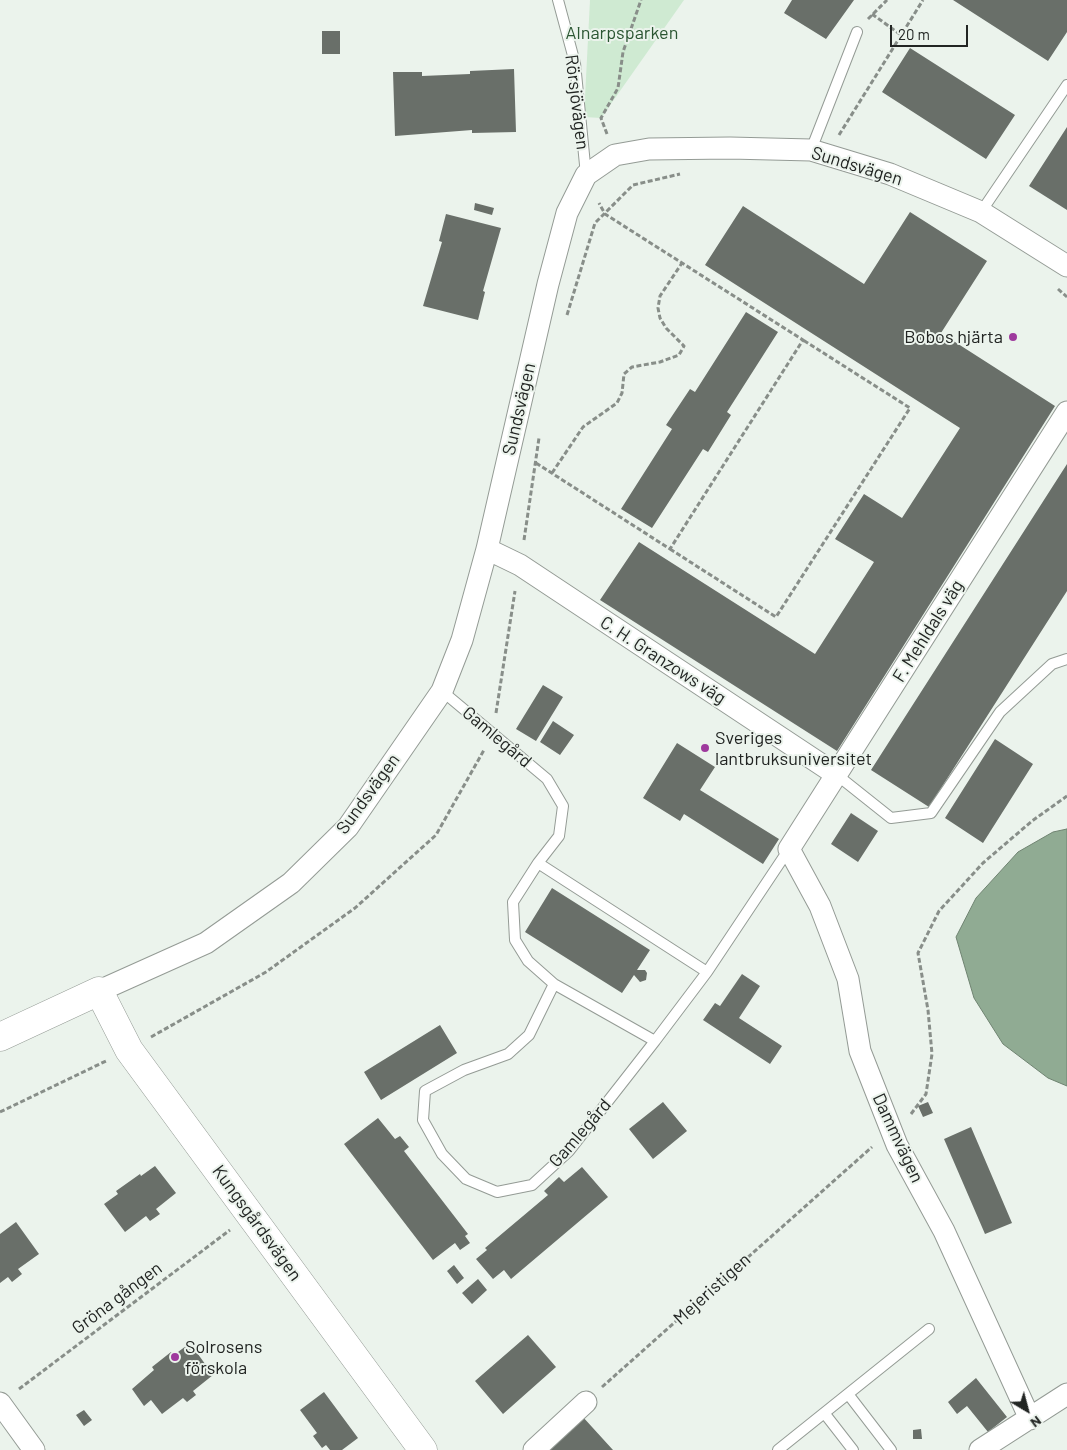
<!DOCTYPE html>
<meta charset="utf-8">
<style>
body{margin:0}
#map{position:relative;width:1067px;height:1450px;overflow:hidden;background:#ebf3ec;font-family:Barlow,sans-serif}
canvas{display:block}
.north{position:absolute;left:1002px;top:1385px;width:50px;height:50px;-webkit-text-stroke:4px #ebf3ec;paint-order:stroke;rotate:143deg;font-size:14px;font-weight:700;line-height:20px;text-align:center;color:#222523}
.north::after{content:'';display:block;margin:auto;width:18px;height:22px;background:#222523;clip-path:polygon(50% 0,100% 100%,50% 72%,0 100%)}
.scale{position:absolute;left:890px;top:25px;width:78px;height:22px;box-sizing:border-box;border:2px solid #222523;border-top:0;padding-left:6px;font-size:15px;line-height:18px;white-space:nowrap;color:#222523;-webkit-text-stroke:4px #ebf3ec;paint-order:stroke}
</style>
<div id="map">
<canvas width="1067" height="1450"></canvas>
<div class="north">N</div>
<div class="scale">20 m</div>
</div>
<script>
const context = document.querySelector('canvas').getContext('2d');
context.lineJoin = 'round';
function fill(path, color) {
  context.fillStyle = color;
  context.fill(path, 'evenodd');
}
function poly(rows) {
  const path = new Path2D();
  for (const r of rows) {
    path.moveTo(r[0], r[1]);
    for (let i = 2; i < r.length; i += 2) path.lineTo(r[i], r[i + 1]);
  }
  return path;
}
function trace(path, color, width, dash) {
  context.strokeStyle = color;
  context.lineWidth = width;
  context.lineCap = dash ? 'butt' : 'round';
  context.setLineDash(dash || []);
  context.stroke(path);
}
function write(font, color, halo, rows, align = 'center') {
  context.font = font + ' Barlow,sans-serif';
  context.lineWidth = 4;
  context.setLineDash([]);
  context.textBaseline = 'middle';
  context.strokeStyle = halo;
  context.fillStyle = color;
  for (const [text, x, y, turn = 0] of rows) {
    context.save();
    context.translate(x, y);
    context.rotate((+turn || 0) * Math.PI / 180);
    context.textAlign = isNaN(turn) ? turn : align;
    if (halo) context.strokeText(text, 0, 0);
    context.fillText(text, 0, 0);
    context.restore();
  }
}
const green = poly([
 [590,0,684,0,601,118,584,117]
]);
const water = poly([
 [1067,829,1067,1086,1048,1078,1003,1044,974,998,956,937,976,898,1018,852,1053,832,1067,829]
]);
const building = poly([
 [792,0,854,0,826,39,784,13],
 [953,0,1067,0,1067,32,1048,61],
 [322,31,340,31,340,54,322,54],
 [910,48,1015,115,986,159,882,92],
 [514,69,516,132,472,133,472,130,395,136,393,72,422,72,422,76,470,74,470,71],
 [1067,127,1067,210,1029,186],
 [475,203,494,208,492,215,474,210],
 [743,206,864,284,910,212,987,261,941,333,1055,406,837,751,600,600,639,542,815,654,874,562,835,539,864,494,902,518,960,428,705,265],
 [446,214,501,228,483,291,485,292,478,320,423,306,442,242,439,241],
 [746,312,778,332,727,412,731,415,708,452,703,449,652,528,621,509,672,429,666,425,690,389,695,392],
 [1067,464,1067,591,929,807,871,770],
 [543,685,563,697,536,741,516,729],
 [553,721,574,735,560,755,540,742],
 [995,739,1033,764,983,843,945,818],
 [677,743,715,767,700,790,779,839,763,864,684,814,680,821,643,798],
 [851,813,878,831,858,862,831,844],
 [552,888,650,950,637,970,645,970,647,973,646,980,640,982,634,975,622,993,525,932],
 [742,974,760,986,739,1018,782,1046,770,1064,703,1020,715,1003,720,1006],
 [440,1025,457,1053,381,1100,364,1072],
 [663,1102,687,1131,653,1159,629,1129],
 [928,1102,933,1113,923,1117,918,1106],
 [378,1118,395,1139,400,1136,409,1147,404,1151,468,1234,465,1236,470,1243,460,1250,455,1243,433,1260,344,1144],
 [971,1127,1012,1223,985,1234,944,1139],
 [155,1166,176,1193,156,1209,160,1214,150,1221,146,1216,125,1232,104,1204,118,1194,116,1191,140,1174,141,1176],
 [582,1167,608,1197,511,1279,504,1270,493,1279,476,1259,487,1250,485,1248,548,1195,544,1191,559,1177,564,1182],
 [16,1222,39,1254,18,1269,22,1274,12,1282,8,1277,0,1283,0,1234],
 [454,1265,464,1278,457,1284,447,1271],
 [478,1279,487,1290,472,1304,462,1293],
 [528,1335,556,1367,503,1414,475,1381],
 [190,1343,213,1375,193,1391,196,1395,187,1402,183,1398,162,1414,151,1400,144,1406,132,1389,154,1370,152,1367,171,1352,174,1355],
 [976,1378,1007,1417,988,1432,967,1406,957,1414,948,1402],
 [324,1392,358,1438,342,1450,330,1450,326,1445,322,1448,313,1436,317,1433,300,1410],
 [84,1410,92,1420,84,1426,76,1415],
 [582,1416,613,1450,548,1450],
 [921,1429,922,1439,913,1439,913,1430]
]);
const path = poly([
 [872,14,901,35],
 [868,19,887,0],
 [607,134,601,118,618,88,623,52,641,0],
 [839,135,923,0],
 [1058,289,1067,297],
 [567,315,595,223,633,185,680,174],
 [536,463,670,549,803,340,605,214,599,203],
 [552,473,583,427,617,403,622,393,624,374,632,367,660,362,679,355,684,346,666,328,660,318,658,308,660,296,682,263],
 [524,540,539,438],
 [670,549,776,617,910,408,803,340],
 [496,713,515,591],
 [151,1037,266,972,355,908,436,835,484,750],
 [0,1112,106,1061],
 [911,1114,926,1094,932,1054,928,1010,918,953,939,911,983,863,1032,821,1067,796],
 [602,1387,872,1147],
 [19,1389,230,1230]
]);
const lane = poly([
 [558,0,575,63,586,175],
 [811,150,857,32],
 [981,212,1067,85],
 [442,691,547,779,563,806,559,836,538,863,513,902,515,940,528,961,554,984,655,1041,707,972,789,849],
 [837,775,891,818,931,813,1000,712,1052,664,1067,659],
 [538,863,707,972],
 [554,984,529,1035,508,1054,464,1070,425,1091,423,1120,442,1154,466,1179,497,1192,532,1185,569,1151,655,1041],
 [848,1394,891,1450],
 [825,1414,853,1450],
 [778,1450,929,1329]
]);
const street = poly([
 [487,549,520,565,837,775],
 [99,991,206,943,291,883,348,827,442,691,462,640,487,549,548,284,567,213,586,175,615,155,649,149,730,148,811,150,890,174,981,212,1067,266],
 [0,1403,34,1450],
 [1030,1419,944,1231,897,1145,860,1051,848,979,820,906,789,849,1067,412],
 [534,1450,586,1402],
 [980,1450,1067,1394]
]);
const secondary = poly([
 [0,1037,99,991,129,1050,423,1450]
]);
const markers = [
 [1013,337,5,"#9e399d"],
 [705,748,5,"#9e399d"],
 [175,1357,5,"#9e399d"]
];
const parkNames = [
 ["Alnarpsparken",622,33]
];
const streetNames = [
 ["Rörsjövägen",577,102,83],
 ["Sundsvägen",857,166,17],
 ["Sundsvägen",519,409,-77],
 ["F. Mehldals väg",928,631,-58],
 ["C. H. Granzows väg",663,660,33],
 ["Gamlegård",497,737,40],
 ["Sundsvägen",368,794,-54],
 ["Gamlegård",580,1133,-49],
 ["Dammvägen",898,1138,65],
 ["Kungsgårdsvägen",257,1223,54],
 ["Mejeristigen",712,1289,-42],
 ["Gröna gången",117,1298,-37]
];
const poiNames = [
 ["Bobos hjärta",1003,337,"right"],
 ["Sveriges",715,738],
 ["lantbruksuniversitet",715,759],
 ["Solrosens",185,1347],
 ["förskola",185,1368]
];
fill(green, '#cfead2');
fill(water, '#90ab93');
trace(water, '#6f8371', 1);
fill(building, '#696f69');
trace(lane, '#949b95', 12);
trace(street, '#949b95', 23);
trace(secondary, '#949b95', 29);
trace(path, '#888e89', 3, [5, 2.5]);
trace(lane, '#fff', 10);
trace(street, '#fff', 21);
trace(secondary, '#fff', 28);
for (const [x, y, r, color] of markers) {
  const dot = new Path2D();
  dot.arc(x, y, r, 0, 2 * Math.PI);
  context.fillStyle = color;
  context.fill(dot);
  trace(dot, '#ebf3ec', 2);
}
write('18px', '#2a5531', '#ebf3ec', parkNames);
write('18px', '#222523', '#ebf3ec', streetNames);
write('18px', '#222523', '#ebf3ec', poiNames, 'left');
</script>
